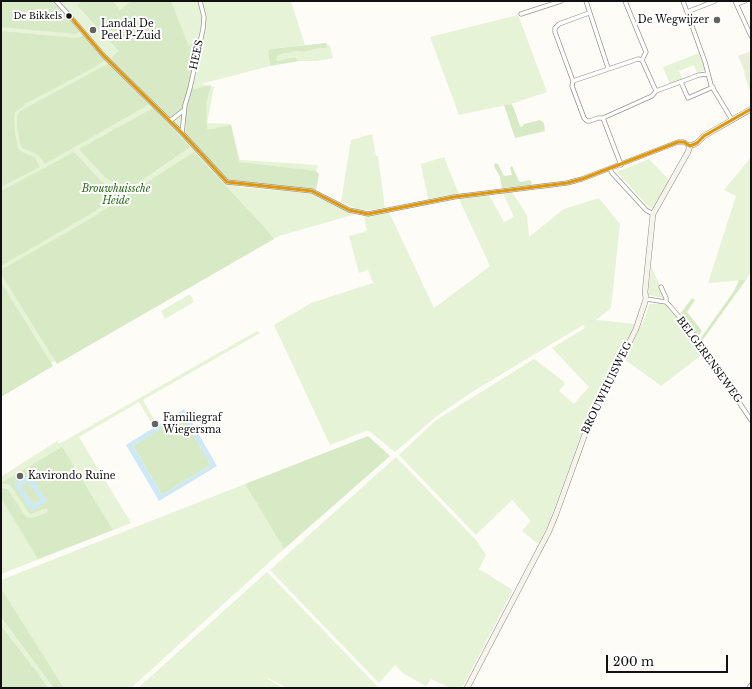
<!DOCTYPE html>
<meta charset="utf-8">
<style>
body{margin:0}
#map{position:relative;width:752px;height:689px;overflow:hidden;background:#fdfcf7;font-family:"Libre Baskerville",serif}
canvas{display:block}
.frame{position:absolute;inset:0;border:2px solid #111;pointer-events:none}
.scale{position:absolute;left:606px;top:655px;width:122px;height:18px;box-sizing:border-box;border:2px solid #111;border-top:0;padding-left:5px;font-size:12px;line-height:14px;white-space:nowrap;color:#111;-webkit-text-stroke:3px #fff;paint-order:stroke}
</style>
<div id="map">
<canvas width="752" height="689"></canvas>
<div class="frame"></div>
<div class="scale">200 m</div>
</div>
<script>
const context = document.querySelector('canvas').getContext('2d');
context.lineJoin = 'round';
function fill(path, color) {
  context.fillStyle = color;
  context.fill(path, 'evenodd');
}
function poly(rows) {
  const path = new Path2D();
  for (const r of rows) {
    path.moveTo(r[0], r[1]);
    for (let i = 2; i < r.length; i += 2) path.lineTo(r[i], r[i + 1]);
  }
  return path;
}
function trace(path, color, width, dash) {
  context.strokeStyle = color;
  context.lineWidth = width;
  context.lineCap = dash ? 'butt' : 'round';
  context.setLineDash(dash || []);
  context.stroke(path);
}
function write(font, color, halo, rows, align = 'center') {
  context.font = font + ' "Libre Baskerville",serif';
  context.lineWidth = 4;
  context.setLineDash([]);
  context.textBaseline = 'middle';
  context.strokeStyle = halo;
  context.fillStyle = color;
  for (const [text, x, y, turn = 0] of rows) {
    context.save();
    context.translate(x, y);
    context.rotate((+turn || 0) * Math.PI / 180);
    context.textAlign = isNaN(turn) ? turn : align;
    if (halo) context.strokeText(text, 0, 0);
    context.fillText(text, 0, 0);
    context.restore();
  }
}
const green = poly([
 [1,1,198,1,202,15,202,22,199,40,194,41,196,62,205,23,201,1,291,1,305,45,270,49,268,51,270,66,201,84,214,87,207,123,231,124,240,160,318,165,312,186,235,182,238,187,309,193,326,199,356,214,279,236,77,348,1,393],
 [518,15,547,92,511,104,459,115,430,37],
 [326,43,330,46,333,58,317,61,299,61,295,57,278,61,276,59,278,55,285,53,290,53,294,51,305,52,314,49,326,48,327,47],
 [699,53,705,70,697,73,694,65,679,71,683,80,670,85,663,67],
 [372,134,376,156,378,156,385,208,361,211,341,202,351,140],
 [444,157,459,194,428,199,421,164],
 [751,157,751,271,746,280,708,283,736,196,724,190],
 [649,159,670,181,653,209,649,207,617,172],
 [512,192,527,215,529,237,564,209,599,198,620,224,611,308,596,320,636,324,587,419,549,523,538,544,522,531,531,521,512,500,476,535,399,455,435,421,449,412,534,359,563,381,565,384,559,391,574,404,589,387,552,348,585,328,583,325,472,392,437,416,395,452,368,430,330,445,274,325,311,303,373,283,368,270,359,273,349,236,367,231,364,217,389,212,434,308,490,266,459,199,489,195,504,222,514,217,503,193],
 [651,267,664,294,664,298,648,295],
 [190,294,194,302,165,319,161,311],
 [649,304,661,304,667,306,672,310,704,353,661,386,624,359,645,318],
 [257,331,260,333,143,400,157,425,154,427,139,402,79,437,131,523,1,574,1,474,2,476,57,441,59,444],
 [396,457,476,540,486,555,479,569,513,590,462,688,450,688,431,679,426,686,404,674,395,665,379,683,270,570],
 [245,484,284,549,131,688,64,688,1,588,1,580],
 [267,572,379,688,287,688,268,678,268,679,283,688,138,688],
 [1,596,62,688,1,688]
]);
const forest = poly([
 [1,1,50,1,61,10,80,31,76,34,1,27],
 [83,1,113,1,120,10,129,3,128,1,171,1,189,47,194,41,199,40,183,108,181,112,173,117,168,117,114,61,111,58,119,51,77,5],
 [1,31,77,38,84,35,107,59,93,68,27,103,15,112,14,119,15,133,18,149,24,153,35,157,40,167,1,187],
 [326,43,327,47,326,48,314,49,305,52,294,51,290,53,285,53,278,55,276,59,278,61,295,57,299,61,270,66,268,51,270,49],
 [109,63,149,104,148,105,45,164,38,155,22,148,20,144,17,126,17,116,20,111],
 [211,85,206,104,207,127,207,129,213,129,231,125,239,162,316,171,319,174,316,190,311,189,228,181,186,135,186,112,191,90],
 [511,104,513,106,520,126,522,127,524,124,540,120,544,123,545,131,515,138,504,105],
 [153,108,190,147,126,191,105,177,79,149],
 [74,152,101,181,120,195,84,218,1,266,1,191],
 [194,152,265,228,274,239,57,364,1,274,1,270,88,220],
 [495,163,498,164,504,176,512,175,510,168,512,166,519,181,521,182,530,180,532,183,531,185,502,188,500,177,494,166],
 [739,280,746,280,702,341,700,339,734,291],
 [1,282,53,366,1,397],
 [692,298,695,300,687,312,702,331,698,336,680,314],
 [182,415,211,465,162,495,133,446],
 [368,436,390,456,284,549,245,484],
 [62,447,113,530,38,559,1,498,1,488,7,489,9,491,26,517,32,518,48,512,46,508,31,514,29,513,10,485,1,483],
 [30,475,47,501,32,511,14,484],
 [28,481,41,500,33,505,21,485],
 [1,588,64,688,54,688,1,617],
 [1,626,36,671,48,688,1,688]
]);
const cemetery = poly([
 [751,51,751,94,744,73,745,72,738,56]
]);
const water = poly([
 [184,409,217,466,159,501,126,445],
 [182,416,211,465,162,495,133,446],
 [30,474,47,501,32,511,14,484],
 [28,481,41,500,33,505,21,485]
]);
const street = poly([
 [56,1,69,15,103,55,182,133,227,182,312,191,349,210,368,214,454,197,567,183,582,179,678,142,684,142,690,146],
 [586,1,608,68],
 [625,1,646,52,642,60,656,91],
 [683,1,705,62,711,85,732,120],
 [735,1,751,36],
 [737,4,745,1],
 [687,12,715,1],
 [589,13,559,24,555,28,555,32,573,81,572,86,584,118,587,121,590,121,598,118,603,118,652,96,656,91,699,75,708,74],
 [521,14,561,1],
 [573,81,638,59,642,60],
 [681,82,688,98,713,87],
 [603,118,621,165],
 [170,121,184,110],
 [182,133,185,105,190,88,203,29,204,17,200,1],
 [610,169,612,173,646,210,653,214],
 [661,287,666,298,666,302],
 [646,299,666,302,670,306,691,331,751,420],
 [749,688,751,685]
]);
const secondary = poly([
 [467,688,549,531,556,514,589,423,636,329,646,299,645,292,653,214,688,152,690,146,697,143,704,136,751,109]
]);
const bus1 = poly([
 [69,15,103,55,182,133,227,182],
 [690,146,697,143,704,136,751,109],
 [227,182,312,191,349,210,368,214,454,197,567,183,582,179,678,142,684,142,690,146]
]);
const markers = [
 [69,16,3.5,"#111"],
 [717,20,4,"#646362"],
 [93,30,4,"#646362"],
 [155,424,4,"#646362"],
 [20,476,4,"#646362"]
];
const busNames = [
 ["De Bikkels",62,16]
];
const poiNames = [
 ["De Wegwijzer",709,20,"right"],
 ["Landal De",101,24],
 ["Peel P-Zuid",101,36],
 ["Familiegraf",163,418],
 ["Wiegersma",163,430],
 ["Kavirondo Ruïne",28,476]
];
const streetNames = [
 ["HEES",197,55,-78],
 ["BELGERENSEWEG",709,360,54],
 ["BROUWHUISWEG",607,388,-64]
];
const parkNames = [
 ["Brouwhuissche",116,189],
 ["Heide",116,201]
];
fill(green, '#e7f3d7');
fill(forest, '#d8eac5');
fill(cemetery, '#e9eedb');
fill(water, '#cde8f7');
trace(street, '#979795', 5);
trace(secondary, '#8e8d8b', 6);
trace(street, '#fffffe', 3.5);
trace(secondary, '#f6f4eb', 5);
trace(bus1, '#e09702', 3);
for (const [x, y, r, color] of markers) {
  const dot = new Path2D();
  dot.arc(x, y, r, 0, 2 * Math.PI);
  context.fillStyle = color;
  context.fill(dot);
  trace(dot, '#fff', 1.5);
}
write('9px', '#111', '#fff', busNames, 'right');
write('10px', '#111', '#fff', poiNames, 'left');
write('10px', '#111', '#fff', streetNames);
write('italic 10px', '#2f6b1f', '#fff', parkNames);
</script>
